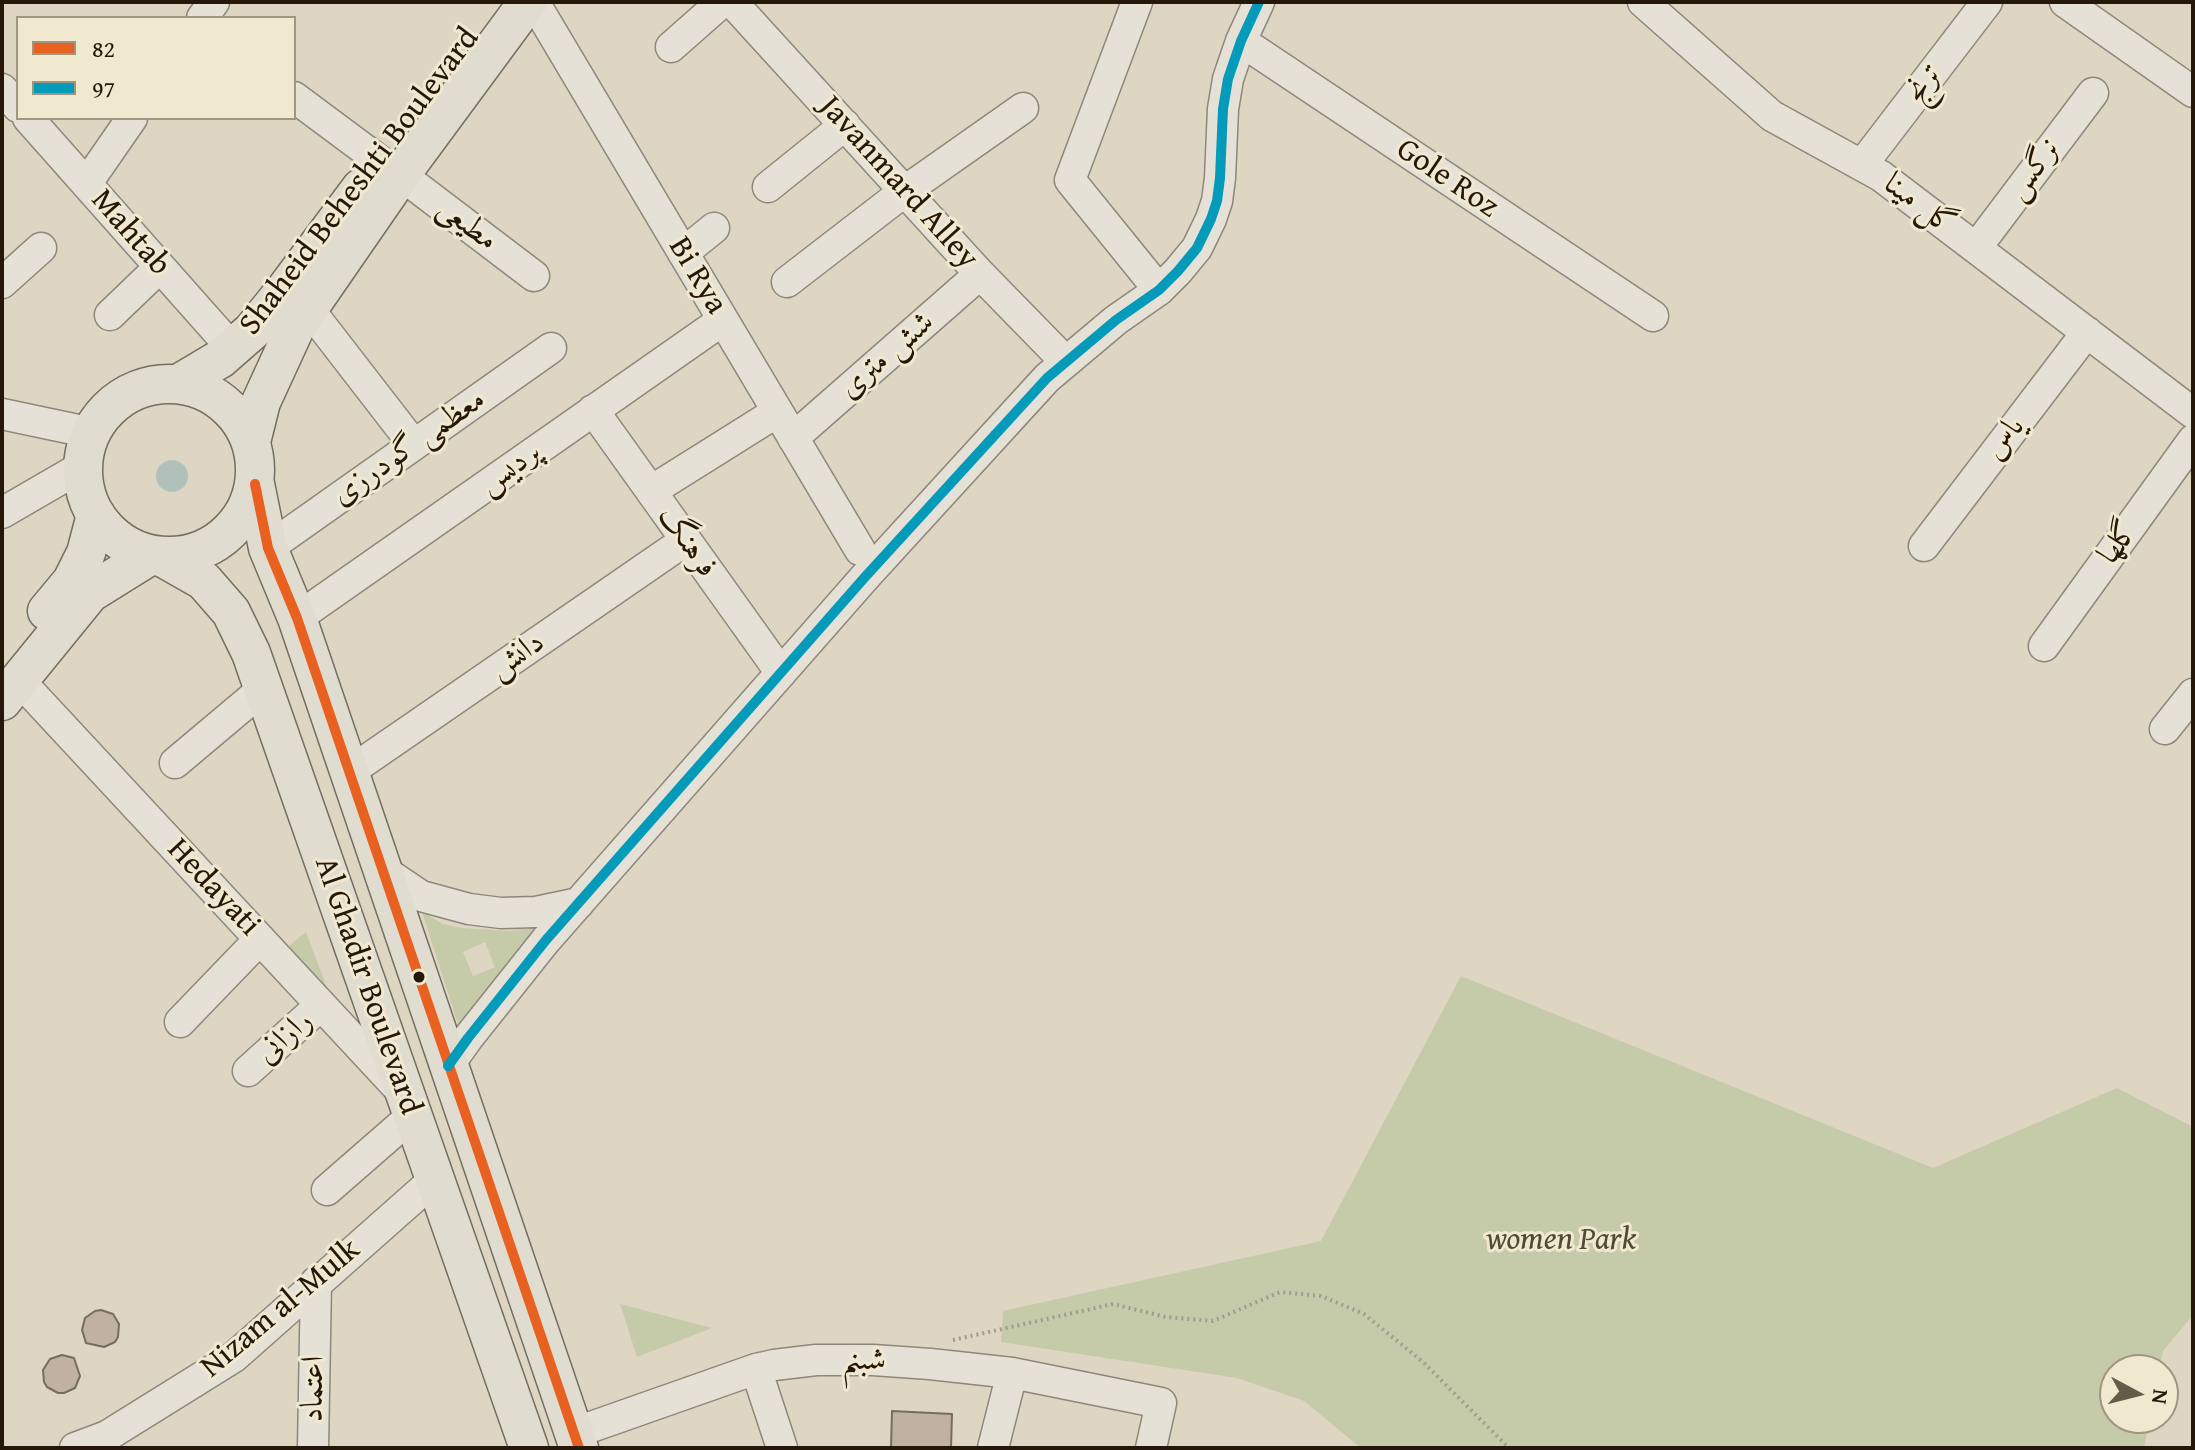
<!DOCTYPE html>
<meta charset="utf-8">
<style>
body{margin:0}
#map{position:relative;width:2195px;height:1450px;overflow:hidden;background:#ded6c2;font-family:"Gentium Book Plus",serif}
canvas{display:block}
.frame{position:absolute;inset:0;border:4px solid #25180b;pointer-events:none}
.legend{position:absolute;left:16px;top:16px;width:280px;height:104px;box-sizing:border-box;background:#f1e8d0;border:2px solid #9f9581;margin:0;padding:10px 14px;list-style:none;font-size:24px;color:#25180b}
.legend li{display:flex;align-items:center;gap:16px;height:40px}
.legend b{width:40px;border:2px solid #9f9581}
.north{position:absolute;left:2099px;top:1354px;width:80px;height:80px;box-sizing:border-box;background:#f1e8d0;border:2px solid #9f9581;border-radius:50%;rotate:97deg;font-size:22px;font-weight:700;line-height:32px;text-align:center;color:#25180b}
.north::after{content:'';display:block;margin:auto;width:28px;height:36px;background:#665a4b;clip-path:polygon(50% 0,100% 100%,50% 72%,0 100%)}
</style>
<div id="map">
<canvas width="2195" height="1450"></canvas>
<div class="frame"></div>
<ul class="legend">
<li><b style="height:10px;background:#e86121"></b>82</li>
<li><b style="height:10px;background:#049aba"></b>97</li>
</ul>
<div class="north">N</div>
</div>
<script>
const context = document.querySelector('canvas').getContext('2d');
context.lineJoin = 'round';
function fill(path, color) {
  context.fillStyle = color;
  context.fill(path, 'evenodd');
}
function poly(rows) {
  const path = new Path2D();
  for (const r of rows) {
    if (r.length === 3) {
      path.moveTo(r[0] + r[2], r[1]);
      path.arc(r[0], r[1], r[2], 0, 2 * Math.PI);
      continue;
    }
    path.moveTo(r[0], r[1]);
    for (let i = 2; i < r.length; i += 2) path.lineTo(r[i], r[i + 1]);
  }
  return path;
}
function trace(path, color, width, dash) {
  context.strokeStyle = color;
  context.lineWidth = width;
  context.lineCap = dash ? 'butt' : 'round';
  context.setLineDash(dash || []);
  context.stroke(path);
}
function write(font, color, halo, rows, align = 'center') {
  context.font = font + ' "Gentium Book Plus",Amiri,serif';
  context.lineWidth = 6;
  context.setLineDash([]);
  context.textBaseline = 'middle';
  context.strokeStyle = halo;
  context.fillStyle = color;
  for (const [text, x, y, turn = 0] of rows) {
    context.save();
    context.translate(x, y);
    context.rotate((+turn || 0) * Math.PI / 180);
    context.textAlign = isNaN(turn) ? turn : align;
    if (halo) context.strokeText(text, 0, 0);
    context.fillText(text, 0, 0);
    context.restore();
  }
}
const green = poly([
 [422,912,443,924,463,928,509,931,545,926,459,1027],
 [485,942,495,967,473,976,463,952],
 [306,932,329,993,281,952],
 [1461,976,1933,1168,2117,1088,2193,1127,2193,1315,2163,1351,2159,1370,2115,1370,2115,1418,2150,1418,2144,1448,1361,1448,1304,1401,1237,1378,1001,1342,1003,1311,1321,1241],
 [620,1304,712,1328,637,1357]
]);
const water = poly([
 [172,476,16]
]);
const building = poly([
 [101,1310,113,1314,119,1324,118,1337,115,1342,104,1347,86,1343,82,1330,85,1318,95,1311,101,1310],
 [62,1355,74,1358,80,1376,75,1388,64,1393,58,1393,47,1387,44,1382,43,1370,50,1359,62,1355],
 [892,1411,952,1414,951,1448,891,1448,892,1411]
]);
const path = poly([
 [953,1340,1113,1304,1166,1317,1213,1321,1280,1292,1321,1296,1364,1314,1423,1362,1508,1447]
]);
const minor = poly([
 [534,2,860,550],
 [732,2,980,274,1066,362],
 [1137,2,1070,180,1159,290],
 [1643,2,1772,116,1881,176,2193,413],
 [2065,2,2193,92],
 [202,18,214,2],
 [1241,41,1653,316],
 [671,47,722,2],
 [2,89,18,107],
 [294,97,380,161],
 [28,118,232,348],
 [1862,165,1987,2],
 [401,175,534,276],
 [87,183,132,118],
 [768,187,845,125],
 [1976,248,2093,93],
 [683,253,714,228],
 [787,282,905,191,1023,108],
 [2,283,41,248],
 [308,308,414,445],
 [110,315,160,267],
 [593,410,781,673],
 [2,414,92,433],
 [793,438,980,274],
 [651,491,777,412],
 [2,513,83,466],
 [1924,546,2087,332],
 [268,548,551,348],
 [297,618,723,320],
 [2044,646,2193,440],
 [19,680,402,1092],
 [2165,729,2193,694],
 [175,763,263,689],
 [349,772,686,540],
 [381,869,421,896,469,909,501,913,536,912,579,903],
 [180,1022,260,939],
 [448,1066,468,1038,546,940,865,577,1047,378,1116,320,1159,290,1178,271,1197,248,1211,219,1217,201,1220,178,1223,109,1228,79,1241,41,1259,2],
 [248,1071,321,1005],
 [327,1190,413,1115],
 [756,1369,782,1448],
 [574,1433,756,1369,774,1365,816,1360,873,1360,930,1364,1012,1373,1161,1403,1151,1448],
 [75,1448,107,1436,234,1357,435,1179],
 [313,1448,316,1282],
 [993,1448,1012,1373]
]);
const major = poly([
 [169,470,86],
 [178,384,220,359,252,331,285,290,361,188],
 [251,442,261,402,295,328,407,166,528,2],
 [255,484,268,548,297,618,579,1448],
 [160,556,204,581,231,612,251,653,529,1448],
 [47,611,72,581,86,553,96,515],
 [2,701,90,593,151,555]
]);
const bus1 = poly([
 [255,484,268,548,297,618,579,1448]
]);
const bus2 = poly([
 [448,1066,468,1038,546,940,865,577,1047,378,1116,320,1159,290,1178,271,1197,248,1211,219,1217,201,1220,178,1223,109,1228,79,1241,41,1259,2]
]);
const markers = [
 [419,977,7,"#25180b"]
];
const streetNames = [
 ["ترنج",1925,84,-53],
 ["نرگس",2034,170,-53],
 ["Gole Roz",1447,179,34],
 ["Shaheid Beheshti Boulevard",360,182,-53],
 ["Javanmard Alley",898,183,48],
 ["گل مینا",1919,205,37],
 ["مطیعی",467,225,37],
 ["Mahtab",130,233,49],
 ["Bi Rya",697,276,59],
 ["شش متری",887,356,-41],
 ["یاس",2005,439,-53],
 ["معظمی گودرزی",409,448,-35],
 ["پردیس",510,469,-35],
 ["فرهنگ",687,542,55],
 ["گلها",2119,543,-54],
 ["دانش",517,656,-34],
 ["Hedayati",213,888,47],
 ["Al Ghadir Boulevard",367,986,71],
 ["رازانی",285,1038,-42],
 ["Nizam al-Mulk",281,1309,-40],
 ["شبنم",864,1361,1],
 ["اعتماد",314,1389,-89]
];
const parkNames = [
 ["women Park",1561,1241]
];
fill(green, '#c5caa8');
fill(water, '#b0c1bc');
fill(building, '#c1b1a1');
trace(building, '#746e62', 2);
trace(minor, '#8e877a', 33);
trace(major, '#746e62', 41);
trace(path, '#a09c93', 4, [2, 4]);
trace(minor, '#e5e1d7', 30);
trace(major, '#e1dcd0', 38);
trace(bus1, '#e86121', 10);
trace(bus2, '#049aba', 10);
for (const [x, y, r, color] of markers) {
  const dot = new Path2D();
  dot.arc(x, y, r, 0, 2 * Math.PI);
  context.fillStyle = color;
  context.fill(dot);
  trace(dot, '#f1e8d0', 3);
}
write('32px', '#25180b', '#f1e8d0', streetNames);
write('italic 32px', '#4f4b34', '#f1e8d0', parkNames);
</script>
